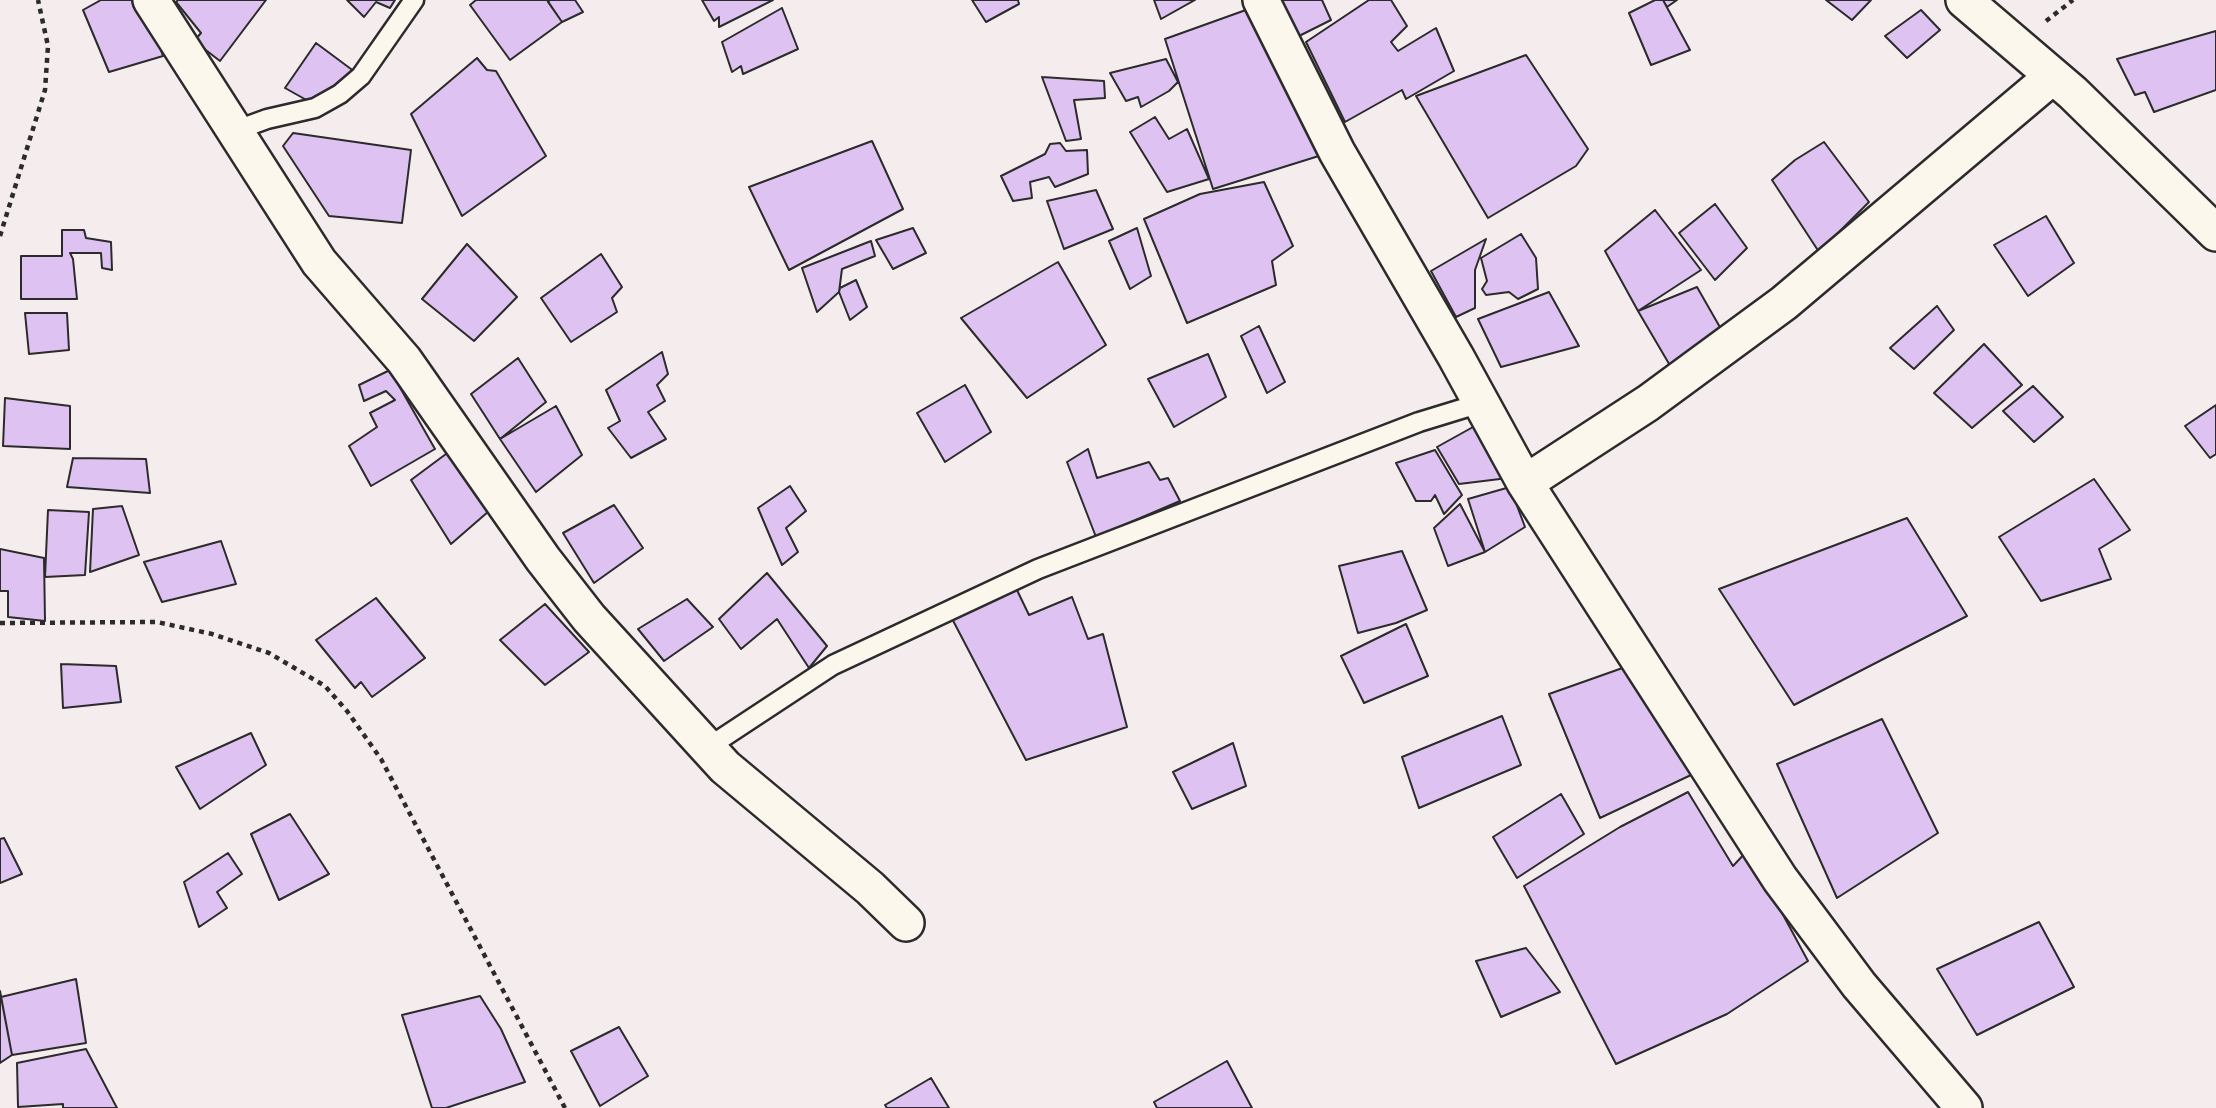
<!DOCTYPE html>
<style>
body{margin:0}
canvas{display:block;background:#f5eced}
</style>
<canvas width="2216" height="1108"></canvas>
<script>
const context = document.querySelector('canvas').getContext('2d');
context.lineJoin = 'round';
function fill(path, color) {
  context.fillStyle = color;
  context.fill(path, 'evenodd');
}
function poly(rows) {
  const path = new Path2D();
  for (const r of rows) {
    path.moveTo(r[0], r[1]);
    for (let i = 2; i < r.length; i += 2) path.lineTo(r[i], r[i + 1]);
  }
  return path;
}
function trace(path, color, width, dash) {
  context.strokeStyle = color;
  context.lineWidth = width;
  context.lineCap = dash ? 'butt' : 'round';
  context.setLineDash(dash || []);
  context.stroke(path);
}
const building = poly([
 [101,0,135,0,147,8,163,56,109,72,83,10,101,0],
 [178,0,266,0,220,61,194,41,201,33,176,2,178,0],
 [347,0,395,0,390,8,376,2,364,17,347,0],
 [476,0,547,0,562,22,510,60,470,5,476,0],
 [550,0,575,0,583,12,562,22,548,2,550,0],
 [702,0,773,0,719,27,719,17,714,21,702,0],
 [972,0,1018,0,1019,4,986,22,972,0],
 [1154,0,1195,0,1161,19,1154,0],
 [1279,0,1322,0,1331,20,1295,38,1279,0],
 [1369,0,1391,0,1407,26,1391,42,1398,51,1436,28,1454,71,1406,99,1402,90,1345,122,1306,42,1369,0],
 [1655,0,1663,0,1690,50,1651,65,1629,13,1655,0],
 [1663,0,1677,0,1667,7,1663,0],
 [1826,0,1871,0,1852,20,1826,0],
 [1257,6,1322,155,1213,189,1165,39,1257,6],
 [782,8,798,49,743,74,741,66,732,72,722,42,782,8],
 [1921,10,1940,30,1907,58,1885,36,1921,10],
 [2216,31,2216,90,2154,112,2145,92,2135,95,2117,59,2216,31],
 [316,43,355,72,337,96,310,102,285,88,316,43],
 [1526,55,1588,149,1576,166,1488,218,1416,96,1526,55],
 [477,58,487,70,496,71,546,156,462,216,411,114,477,58],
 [1166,59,1178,82,1169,91,1141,107,1138,97,1126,101,1110,73,1166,59],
 [1042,77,1104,81,1105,98,1074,100,1081,139,1066,141,1042,77],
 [1155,117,1169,139,1187,129,1209,179,1167,192,1130,132,1155,117],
 [293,133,411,150,402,223,329,216,283,146,293,133],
 [872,141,903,209,789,270,749,187,872,141],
 [1824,142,1869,202,1819,252,1772,180,1795,160,1824,142],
 [1060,143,1066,151,1087,150,1088,174,1055,187,1049,177,1030,182,1032,198,1013,201,1001,176,1045,154,1050,144,1060,143],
 [1264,182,1293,246,1272,261,1276,285,1187,323,1144,219,1200,194,1264,182],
 [1096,190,1113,229,1064,249,1047,201,1096,190],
 [1715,204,1747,248,1715,280,1679,233,1715,204],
 [1655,210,1701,270,1638,311,1605,251,1655,210],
 [2046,216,2074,263,2028,296,1994,245,2046,216],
 [913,228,926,253,893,269,876,240,913,228],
 [1137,228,1151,276,1130,289,1109,241,1137,228],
 [62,230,84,230,86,238,111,242,112,270,102,268,101,253,70,253,73,259,77,299,21,299,21,256,62,256,62,230],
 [1521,234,1536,258,1538,289,1518,299,1509,292,1486,295,1482,289,1487,281,1481,258,1521,234],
 [1486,239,1475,270,1475,308,1456,317,1431,271,1486,239],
 [871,241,875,256,842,269,839,292,817,312,802,268,871,241],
 [467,244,517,297,474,341,422,299,467,244],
 [601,254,622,287,612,298,617,312,571,342,541,298,601,254],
 [1058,262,1106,345,1027,398,961,318,1058,262],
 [856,280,867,307,850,320,839,292,840,288,856,280],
 [1697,287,1725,336,1675,374,1638,311,1697,287],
 [1549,292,1579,346,1501,367,1478,319,1549,292],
 [1937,306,1954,330,1914,369,1890,348,1937,306],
 [25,313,67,313,69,350,29,354,25,313],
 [1259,326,1285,382,1267,393,1241,336,1259,326],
 [1984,344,2022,385,1972,428,1934,393,1984,344],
 [662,352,668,374,657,385,665,401,648,412,666,439,631,458,608,428,620,421,606,390,662,352],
 [1208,354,1226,397,1174,427,1148,379,1208,354],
 [518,358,546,402,500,439,471,394,518,358],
 [390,370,435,449,371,486,349,446,377,427,370,413,395,400,386,391,364,401,359,385,390,370],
 [965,385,991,432,945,462,917,413,965,385],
 [2033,386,2063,417,2034,442,2003,411,2033,386],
 [5,398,70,406,70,449,3,446,5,398],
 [2216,405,2216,454,2210,458,2185,426,2216,405],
 [556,406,582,455,536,492,500,439,556,406],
 [1482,422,1508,478,1459,484,1437,447,1482,422],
 [1088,449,1097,478,1149,462,1160,480,1168,478,1180,501,1096,537,1067,462,1088,449],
 [1435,450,1462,495,1444,514,1435,495,1431,501,1416,501,1396,463,1435,450],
 [450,451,489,511,451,544,411,480,450,451],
 [73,458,146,459,150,493,67,487,73,458],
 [2094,479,2130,530,2099,549,2111,579,2041,601,1999,537,2094,479],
 [790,486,806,511,786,528,798,552,782,565,758,508,790,486],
 [1510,487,1525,527,1485,552,1468,499,1510,487],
 [1460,504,1485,552,1448,566,1434,528,1460,504],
 [614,505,643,548,594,583,563,533,614,505],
 [122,506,139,555,90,572,93,509,122,506],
 [48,510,89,512,85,575,45,577,48,510],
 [1907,518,1967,616,1794,705,1719,589,1907,518],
 [221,541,236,584,162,602,144,562,221,541],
 [0,549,44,558,45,621,8,617,8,591,0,591,0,549],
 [1402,551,1427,610,1396,623,1358,633,1339,566,1402,551],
 [767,573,827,646,809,668,777,619,741,649,719,619,767,573],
 [1016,588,1029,615,1072,597,1088,639,1103,634,1127,727,1026,760,948,611,1016,588],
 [376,598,425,658,372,697,361,682,355,688,316,640,376,598],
 [687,599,713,627,664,661,638,629,687,599],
 [545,604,589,652,545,685,500,640,545,604],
 [1406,624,1428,676,1364,703,1341,656,1406,624],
 [61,664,116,666,121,702,63,708,61,664],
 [1631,665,1691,775,1600,818,1549,694,1631,665],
 [1502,716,1521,765,1419,808,1402,757,1502,716],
 [1882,719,1938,833,1837,898,1777,764,1882,719],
 [251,733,266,765,200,809,176,767,251,733],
 [1233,743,1246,786,1192,809,1173,772,1233,743],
 [1688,792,1733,866,1748,850,1808,961,1727,1014,1616,1064,1524,886,1620,827,1688,792],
 [1561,794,1584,834,1517,878,1493,837,1561,794],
 [290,814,329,874,279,900,251,834,290,814],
 [4,838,22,874,0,883,0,839,4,838],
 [228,853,242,874,217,892,227,908,199,927,184,882,228,853],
 [2039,922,2074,987,1977,1035,1937,969,2039,922],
 [1526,948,1560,992,1501,1017,1476,961,1526,948],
 [76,979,86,1043,12,1055,1,997,76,979],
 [0,991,12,1055,0,1063,0,991],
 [480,996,501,1029,525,1082,446,1108,432,1108,402,1015,480,996],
 [619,1027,648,1076,600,1106,571,1051,619,1027],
 [86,1049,117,1108,63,1108,63,1104,18,1107,17,1063,86,1049],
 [1227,1061,1252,1108,1157,1108,1154,1102,1227,1061],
 [931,1078,949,1108,887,1108,885,1105,931,1078]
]);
const path = poly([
 [2046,21,2073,0],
 [0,236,45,90,48,46,38,0],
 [0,623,157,622,212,634,269,653,325,686,347,711,381,759,565,1108]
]);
const lane = poly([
 [237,130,267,119,315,108,340,94,361,76,414,0],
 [707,748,833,665,1038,569,1419,422,1481,403]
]);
const street = poly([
 [151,0,319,262,404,360,543,559,589,618,725,767,870,888,906,923],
 [1261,0,1337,152,1456,357,1525,483,1780,879,1859,985,1964,1108],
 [1964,0,2073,93,2216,233],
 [1525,483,1648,403,1784,303,2053,76]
]);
fill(building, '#dec2f1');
trace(building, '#2b2b2b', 2);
trace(lane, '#2b2b2b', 23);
trace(street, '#2b2b2b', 40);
trace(path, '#2b2b2b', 4.5, [5, 5]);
trace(lane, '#fbf7ec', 18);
trace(street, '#fbf7ec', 35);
</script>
